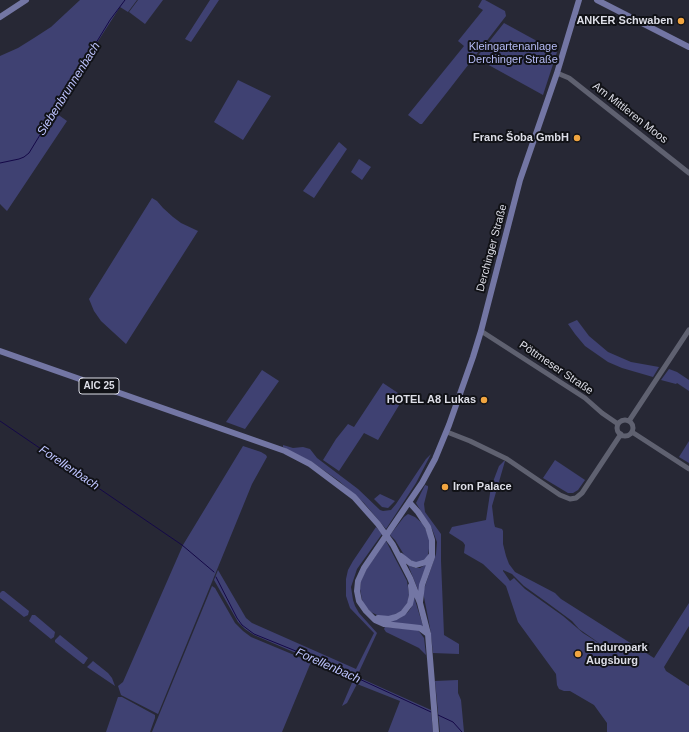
<!DOCTYPE html>
<meta charset="utf-8">
<style>
body{margin:0}
canvas{display:block;background:#272835}
</style>
<canvas width="689" height="732"></canvas>
<script>
const context = document.querySelector('canvas').getContext('2d');
context.lineJoin = 'round';
function fill(path, color) {
  context.fillStyle = color;
  context.fill(path, 'evenodd');
}
function poly(rows) {
  const path = new Path2D();
  for (const r of rows) {
    if (r.length === 3) {
      path.moveTo(r[0] + r[2], r[1]);
      path.arc(r[0], r[1], r[2], 0, 2 * Math.PI);
      continue;
    }
    path.moveTo(r[0], r[1]);
    for (let i = 2; i < r.length; i += 2) path.lineTo(r[i], r[i + 1]);
  }
  return path;
}
function trace(path, color, width, dash) {
  context.strokeStyle = color;
  context.lineWidth = width;
  context.lineCap = dash ? 'butt' : 'round';
  context.setLineDash(dash || []);
  context.stroke(path);
}
function write(font, color, halo, rows, align = 'center') {
  context.font = font + ' Helvetica,sans-serif';
  context.lineWidth = 4;
  context.setLineDash([]);
  context.textBaseline = 'middle';
  context.strokeStyle = halo;
  context.fillStyle = color;
  for (const [text, x, y, turn = 0] of rows) {
    context.save();
    context.translate(x, y);
    context.rotate((+turn || 0) * Math.PI / 180);
    context.textAlign = isNaN(turn) ? turn : align;
    if (halo) context.strokeText(text, 0, 0);
    context.fillText(text, 0, 0);
    context.restore();
  }
}
const green = poly([
 [80,0,137,0,128,12,120,7,53,111,67,121,7,211,0,204,0,56,18,48,34,38,51,27],
 [138,0,163,0,145,24,129,12],
 [210,0,219,0,191,42,185,39],
 [482,0,485,0,505,11,506,16,448,91,422,124,420,124,408,115,464,46,458,41,483,10,478,7],
 [504,23,557,52,543,95,476,58],
 [238,80,271,96,243,140,214,122],
 [339,142,347,149,314,198,303,191],
 [359,159,371,167,362,180,351,172],
 [152,198,157,201,163,208,173,217,181,223,198,231,126,344,101,321,94,311,89,299],
 [577,320,589,336,608,352,631,362,659,367,653,377,622,368,608,362,585,346,575,334,568,324],
 [669,369,677,372,689,380,689,391,677,383,676,384,661,380],
 [262,370,279,381,245,429,226,422],
 [383,383,404,397,378,440,364,433,339,471,323,460,336,439,348,424,354,427],
 [689,441,689,463,679,457],
 [283,445,293,448,303,447,310,449,317,458,358,489,380,510,383,511,391,510,396,504,426,459,431,454,416,483,386,529,364,503,339,481,312,462,283,447],
 [243,446,261,452,266,455,267,457,252,484,158,714,121,695,118,686,123,682,183,545],
 [555,460,585,480,578,490,573,493,568,493,543,478],
 [504,461,505,461,492,506,494,523,495,527,502,529,503,531,503,544,506,556,509,564,515,572,555,593,561,599,654,658,689,603,689,626,664,667,666,671,689,686,689,732,607,732,607,723,594,705,570,691,564,691,559,689,557,685,556,674,518,622,506,586,483,564,464,553,465,545,463,542,449,533,452,527,486,520,491,487,499,466],
 [503,570,512,574,524,586,549,604,572,621,579,629,605,647,583,633,563,616,525,589,514,578,510,581,503,571],
 [425,485,428,486,428,488,424,504,425,512,441,534,441,561,444,635,459,644,459,654,433,653,430,628,423,592,436,554,437,542,432,529,416,503],
 [380,494,395,501,388,508,382,507,374,499],
 [408,514,415,517,422,523,426,530,430,541,428,556,426,560,417,563,406,558,395,540,390,535,404,517],
 [376,527,382,534,357,569,351,587,353,600,355,606,359,613,377,633,358,674,360,678,431,710,433,732,388,732,400,701,357,684,347,703,342,706,354,678,254,635,245,629,238,622,214,580,218,570,246,618,252,623,356,669,374,633,350,608,346,596,346,579,348,570,353,561],
 [386,541,407,581,409,594,408,602,402,610,398,613,388,617,379,616,371,612,363,604,360,589,361,581,366,570],
 [428,563,422,577,419,592,408,565,415,568,420,568],
 [212,586,215,588,235,623,243,631,251,637,311,662,282,732,152,732],
 [2,591,4,591,29,611,28,615,24,617,0,598,0,593],
 [414,597,424,629,389,622,400,618,408,612,411,608],
 [32,615,35,615,55,632,54,637,51,639,29,621],
 [385,627,418,630,424,638,426,655,419,648,386,632,384,629],
 [60,635,88,658,84,664,83,664,55,642,55,640],
 [93,661,108,673,112,678,115,686,87,667],
 [458,680,458,693,461,700,464,732,440,732,435,681],
 [118,697,122,697,155,715,155,718,150,732,106,732]
]);
const stream = poly([
 [0,163,19,159,24,157,29,153,110,20,125,0],
 [0,421,182,545,214,572],
 [216,577,237,618,242,625,254,634,318,660,431,712],
 [438,715,453,722,462,732]
]);
const minor = poly([
 [557,73,569,78,689,173],
 [481,331,585,398,602,413,618,424],
 [625,428,8],
 [629,421,689,330],
 [447,432,470,441,507,459,560,495,570,499,576,498,582,493,621,434],
 [632,432,689,469]
]);
const major = poly([
 [597,0,689,47],
 [0,17,26,0],
 [0,351,285,451,310,464,354,497,378,524,393,545,410,578,420,603,428,634,436,732],
 [409,502,418,512,428,527,432,540,432,557,422,585,420,602],
 [401,556,410,563,416,565,426,562,431,556],
 [378,618,389,619,396,617,403,613,410,604,412,595,411,586],
 [428,634,420,628,384,624,375,620,366,611,359,601,357,591,358,581,364,568,422,483,435,459,449,425,473,357,481,331,520,180,557,73,579,0]
]);
const markers = [
 [681,21,4,"#f1a540"],
 [577,138,4,"#f1a540"],
 [484,400,4,"#f1a540"],
 [445,487,4,"#f1a540"],
 [578,654,4,"#f1a540"]
];
const shields = [
 [99,386,40]
];
const shieldNames = [
 ["AIC 25",99,386]
];
const poiNames = [
 ["ANKER Schwaben",673,21],
 ["Franc Šoba GmbH",569,138],
 ["HOTEL A8 Lukas",476,400],
 ["Iron Palace",453,487,"left"],
 ["Enduropark",586,648,"left"],
 ["Augsburg",586,661,"left"]
];
const parkNames = [
 ["Kleingartenanlage",513,47],
 ["Derchinger Straße",513,60]
];
const streetNames = [
 ["Am Mittleren Moos",630,113,38],
 ["Derchinger Straße",492,248,-75],
 ["Pöttmeser Straße",556,368,34]
];
const waterNames = [
 ["Siebenbrunnenbach",69,89,-58],
 ["Forellenbach",69,468,34],
 ["Forellenbach",328,666,24]
];
fill(green, '#3f4172');
trace(stream, '#140847', 1);
trace(minor, '#5f6170', 5);
trace(major, '#7376a4', 6);
for (const [x, y, r, color] of markers) {
  const dot = new Path2D();
  dot.arc(x, y, r, 0, 2 * Math.PI);
  context.fillStyle = color;
  context.fill(dot);
  trace(dot, '#111217', 1.5);
}
for (const [x, y, w] of shields) {
  const box = new Path2D();
  box.roundRect(x - w / 2, y - 8, w, 16, 3);
  context.fillStyle = '#111217';
  context.fill(box);
  trace(box, '#dddee7', 1);
}
write('bold 10px', '#dddee7', null, shieldNames);
write('bold 11px', '#dddee7', '#111217', poiNames, 'right');
write('11px', '#b5bbf5', '#111217', parkNames);
write('11px', '#dddee7', '#111217', streetNames);
write('italic 12px', '#bdc3fe', '#111217', waterNames);
</script>
